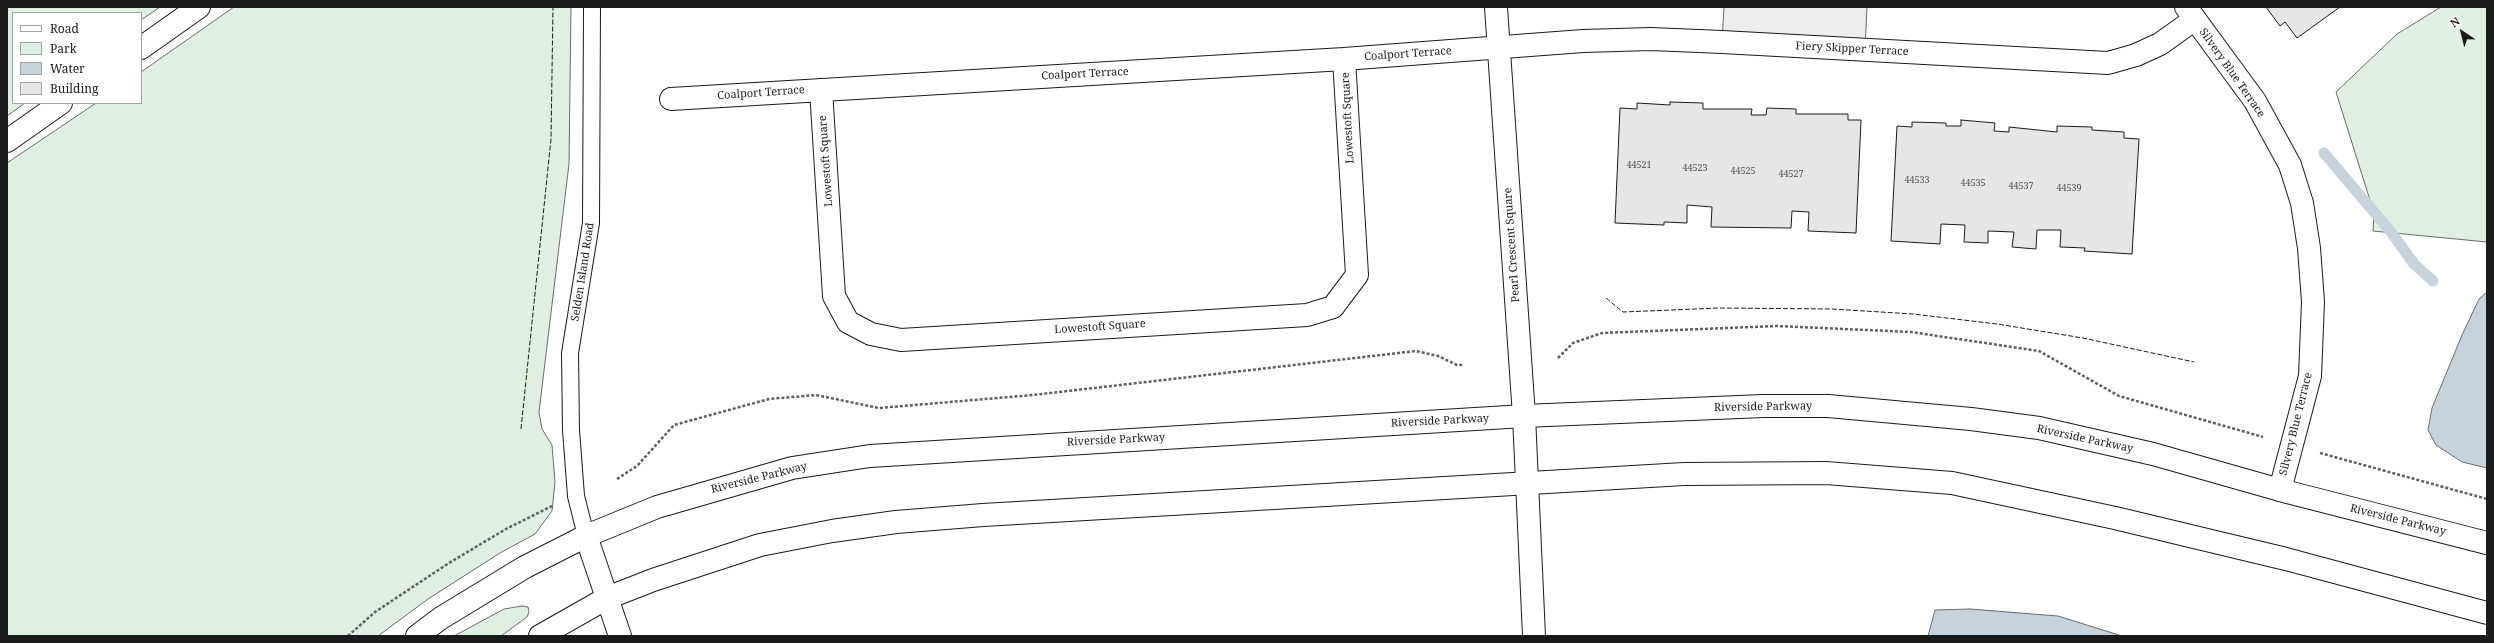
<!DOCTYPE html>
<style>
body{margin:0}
#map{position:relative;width:2494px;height:643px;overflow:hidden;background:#fff;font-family:"Noto Serif",serif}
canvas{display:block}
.frame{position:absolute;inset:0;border:8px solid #1a1a1a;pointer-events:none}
.legend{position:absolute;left:12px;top:12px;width:130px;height:92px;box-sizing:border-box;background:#fff;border:1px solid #a3a3a3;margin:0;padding:5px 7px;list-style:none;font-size:12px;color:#1a1a1a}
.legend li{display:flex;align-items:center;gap:8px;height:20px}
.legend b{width:20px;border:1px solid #a3a3a3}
.north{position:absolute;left:2442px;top:12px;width:40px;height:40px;-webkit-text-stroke:3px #fff;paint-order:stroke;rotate:325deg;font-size:11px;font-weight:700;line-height:16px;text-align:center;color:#1a1a1a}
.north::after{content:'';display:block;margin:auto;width:14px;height:18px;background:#1a1a1a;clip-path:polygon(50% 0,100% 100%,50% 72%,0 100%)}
</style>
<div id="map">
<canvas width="2494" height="643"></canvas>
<div class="frame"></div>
<ul class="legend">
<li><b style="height:5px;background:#fff"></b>Road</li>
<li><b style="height:11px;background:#e0efe3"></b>Park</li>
<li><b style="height:11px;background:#c6d2dc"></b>Water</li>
<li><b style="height:11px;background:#e6e6e6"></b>Building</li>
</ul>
<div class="north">N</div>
</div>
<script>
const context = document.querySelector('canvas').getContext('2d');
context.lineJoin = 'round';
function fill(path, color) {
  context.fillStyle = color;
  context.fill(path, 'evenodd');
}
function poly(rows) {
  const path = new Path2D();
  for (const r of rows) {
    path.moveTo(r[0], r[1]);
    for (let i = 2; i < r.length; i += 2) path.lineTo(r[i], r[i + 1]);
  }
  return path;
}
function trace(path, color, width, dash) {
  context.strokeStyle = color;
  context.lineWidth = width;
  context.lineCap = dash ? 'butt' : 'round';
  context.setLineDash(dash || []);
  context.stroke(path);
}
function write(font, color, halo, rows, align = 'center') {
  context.font = font + ' "Noto Serif",serif';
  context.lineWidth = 3;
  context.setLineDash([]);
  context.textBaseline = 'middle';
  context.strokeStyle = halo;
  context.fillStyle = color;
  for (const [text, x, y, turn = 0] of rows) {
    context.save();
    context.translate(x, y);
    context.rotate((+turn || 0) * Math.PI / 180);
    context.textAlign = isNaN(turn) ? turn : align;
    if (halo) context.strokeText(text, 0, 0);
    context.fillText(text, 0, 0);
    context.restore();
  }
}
const green = poly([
 [7,7,160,7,141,20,141,13,13,13,13,103,25,103,7,116,7,7],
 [234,7,571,7,569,164,539,412,542,429,552,445,555,482,552,511,535,534,500,553,428,599,378,636,7,636,7,163,96,103,141,103,141,72,234,7],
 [2441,7,2487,7,2487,242,2373,231,2374,213,2336,92,2397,34,2441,7],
 [522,606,528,607,529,612,527,617,501,636,454,636,504,609,522,606]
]);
const parking = poly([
 [1724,7,1867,7,1865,50,1722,42,1724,7]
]);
const water = poly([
 [2487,292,2487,468,2462,462,2436,445,2428,430,2432,408,2462,335,2479,299,2487,292],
 [1970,609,2058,616,2122,636,1928,636,1935,610,1970,609]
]);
const stream = poly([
 [2324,153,2391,232,2414,264,2433,281]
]);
const building = poly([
 [2266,7,2340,7,2297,38,2285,22,2280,26,2266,7],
 [1670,102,1703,103,1703,109,1752,109,1751,115,1766,115,1767,108,1796,109,1796,114,1848,114,1848,120,1861,120,1856,233,1808,231,1809,212,1792,211,1791,228,1711,227,1712,207,1687,205,1687,223,1664,222,1664,225,1615,223,1620,108,1637,109,1637,103,1670,105,1670,102],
 [1961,120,1995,123,1994,131,2009,132,2009,127,2057,132,2057,126,2092,127,2092,130,2124,132,2124,138,2139,139,2132,254,2084,251,2085,248,2060,247,2061,230,2037,230,2036,249,2012,247,2014,232,1988,231,1988,243,1964,242,1965,225,1941,224,1940,244,1891,241,1897,126,1912,127,1912,122,1946,123,1946,126,1961,126,1961,120]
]);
const path = poly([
 [1558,358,1573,343,1602,333,1777,326,1911,332,2039,351,2119,396,2263,437],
 [2320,453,2487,499],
 [617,479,637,466,674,425,769,399,816,395,879,408,1033,395,1416,351,1438,356,1457,365,1463,365],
 [348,636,375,612,449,563,506,529,552,506]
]);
const service = poly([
 [586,536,576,496,571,430,570,353,591,223,592,7]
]);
const minor = poly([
 [1496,7,1524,416,1534,636],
 [2186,7,2255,101,2290,165,2302,203,2309,248,2313,302,2310,376,2280,490],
 [141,48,199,7],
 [821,90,834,296,848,322,871,334,901,340,1307,315,1333,307,1357,275,1344,59],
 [671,99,1344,59,1583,41,1651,39,1722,42,2108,63,2136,55,2160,44,2195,19],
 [7,141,61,103],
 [586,536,620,636]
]);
const secondary = poly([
 [417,636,441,618,525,567,586,536,657,507,792,468,870,456,1524,416,1763,406,1828,406,1971,419,2039,428,2153,454,2280,490,2487,543],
 [540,636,607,598,653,580,760,545,832,531,896,522,983,515,1684,474,1826,473,1952,483,2115,518,2286,559,2487,613]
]);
const fence = poly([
 [1606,298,1623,312,1719,308,1832,309,1913,314,1997,324,2083,338,2194,362],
 [521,429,551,139,553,7]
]);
const numberNames = [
 ["44521",1639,165],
 ["44523",1695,168],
 ["44525",1743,171],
 ["44527",1791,174],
 ["44533",1917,180],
 ["44535",1973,183],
 ["44537",2021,186],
 ["44539",2069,188]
];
const streetNames = [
 ["Fiery Skipper Terrace",1852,49,3],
 ["Coalport Terrace",1408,54,-4],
 ["Silvery Blue Terrace",2232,73,55],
 ["Coalport Terrace",1085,74,-3],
 ["Coalport Terrace",761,93,-4],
 ["Lowestoft Square",1348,118,-93],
 ["Lowestoft Square",826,161,-94],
 ["Pearl Crescent Square",1512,245,-94],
 ["Selden Island Road",583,272,-81],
 ["Lowestoft Square",1100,327,-4],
 ["Riverside Parkway",1763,407,-1],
 ["Riverside Parkway",1440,421,-3],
 ["Silvery Blue Terrace",2296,424,-76],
 ["Riverside Parkway",2085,439,12],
 ["Riverside Parkway",1116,440,-3],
 ["Riverside Parkway",759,478,-14],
 ["Riverside Parkway",2398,520,14]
];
fill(green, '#e0efe3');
trace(green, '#6a6a6a', 1);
fill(parking, '#ededed');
trace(parking, '#6a6a6a', 1);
fill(water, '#c6d2dc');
trace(water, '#6a6a6a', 1);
trace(stream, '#c6d2dc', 11);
fill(building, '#e6e6e6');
trace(building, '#1a1a1a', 1);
trace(service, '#1a1a1a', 18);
trace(minor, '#1a1a1a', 24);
trace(secondary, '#1a1a1a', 24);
trace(path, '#5f5f5f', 2.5, [3, 2]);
trace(service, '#fff', 16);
trace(minor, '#fff', 22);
trace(secondary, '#fff', 22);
trace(fence, '#1a1a1a', 1, [5, 2]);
write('9px', '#4d4d4d', null, numberNames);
write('11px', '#1a1a1a', '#fff', streetNames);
</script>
